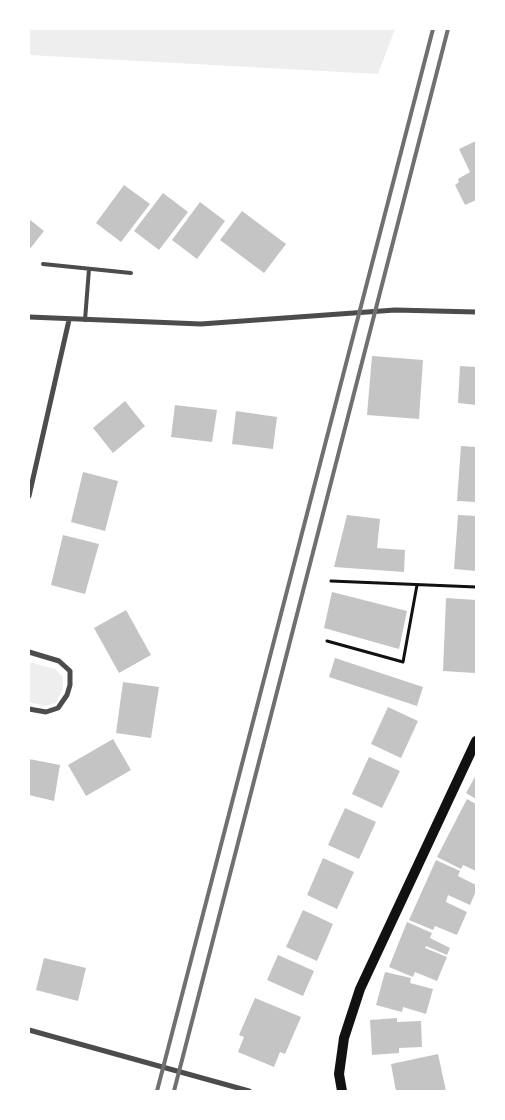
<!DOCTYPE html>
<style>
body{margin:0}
#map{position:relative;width:505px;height:1120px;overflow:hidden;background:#fff;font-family:"Alegreya Sans",sans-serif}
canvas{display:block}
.frame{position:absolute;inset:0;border:30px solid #fff;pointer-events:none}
</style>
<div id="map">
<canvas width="505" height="1120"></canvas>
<div class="frame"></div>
</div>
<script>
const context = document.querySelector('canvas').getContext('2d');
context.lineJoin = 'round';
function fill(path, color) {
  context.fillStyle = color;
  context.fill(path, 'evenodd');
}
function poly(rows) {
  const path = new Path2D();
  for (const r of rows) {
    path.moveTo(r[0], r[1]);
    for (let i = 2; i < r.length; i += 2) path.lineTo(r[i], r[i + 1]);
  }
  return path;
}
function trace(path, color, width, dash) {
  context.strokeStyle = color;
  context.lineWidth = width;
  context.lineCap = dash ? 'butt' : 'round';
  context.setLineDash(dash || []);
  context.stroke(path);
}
const green = poly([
 [29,29,395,29,378,74,29,55],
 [29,662,55,669,63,677,63,688,56,703,45,706,29,702]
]);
const building = poly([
 [476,141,476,200,465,205,455,185,459,182,458,179,470,172,459,149],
 [124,185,150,204,121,242,96,223],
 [163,193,188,212,159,250,134,231],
 [200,202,225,221,197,259,172,240],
 [242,211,286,244,264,273,220,240],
 [29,219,44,231,29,250],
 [372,356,423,360,419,419,367,415],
 [460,366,476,367,476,405,458,403],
 [125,401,145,426,113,453,93,428],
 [175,405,217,410,212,442,171,437],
 [236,411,277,417,273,449,232,444],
 [461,446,476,447,476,502,457,501],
 [83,472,118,481,105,531,71,522],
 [347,515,380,519,377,548,405,550,404,572,334,567],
 [458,515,476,516,476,571,454,569],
 [63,535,99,544,85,594,51,585],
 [332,592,407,611,399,649,324,628],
 [446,598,476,600,475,673,443,671],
 [126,610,151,655,119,673,94,628],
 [335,658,423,687,417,706,329,677],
 [123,682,159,687,151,738,116,733],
 [388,707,418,721,401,758,371,744],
 [113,739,131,770,86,796,68,765],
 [369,757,400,771,382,808,352,794],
 [29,759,60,765,54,801,29,795],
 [476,775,476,799,466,793],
 [467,799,476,804,476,871,463,865,461,869,437,857],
 [345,808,376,822,359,859,328,845],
 [323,858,354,872,337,909,307,895],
 [436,860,460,871,458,876,476,885,476,891,470,905,448,895,446,902,467,912,457,935,435,926,433,930,409,920],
 [303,910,333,924,317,961,286,947],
 [407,922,432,933,430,938,450,948,447,955,426,946,425,948,447,957,437,981,415,972,413,977,389,967],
 [278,955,314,971,303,996,267,980],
 [44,958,86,968,78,1001,36,990],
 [385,972,411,978,410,983,433,989,426,1014,403,1007,402,1012,376,1005],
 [255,998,301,1017,285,1054,280,1052,274,1067,238,1052,244,1037,239,1035],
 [397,1018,397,1022,421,1021,422,1047,399,1048,399,1053,372,1055,370,1020],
 [438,1054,446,1091,396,1091,391,1064]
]);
const path = poly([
 [331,581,476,587],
 [327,641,403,662,417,585]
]);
const service = poly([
 [43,264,131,273],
 [85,320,89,269]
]);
const minor = poly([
 [29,317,201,324,395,310,476,312],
 [29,496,69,320],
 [29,652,59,661,70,671,70,685,67,695,58,708,46,712,29,709],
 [29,1030,249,1091]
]);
const secondary = poly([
 [342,1091,339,1074,344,1038,360,989,476,741]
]);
const rail = poly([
 [157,1091,433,29],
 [174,1091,448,29]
]);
fill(green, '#eee');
fill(building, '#c4c4c4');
trace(path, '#111', 3);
trace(service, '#4c4c4c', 4);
trace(minor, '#4c4c4c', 5);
trace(secondary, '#111', 10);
trace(rail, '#707070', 4);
</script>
